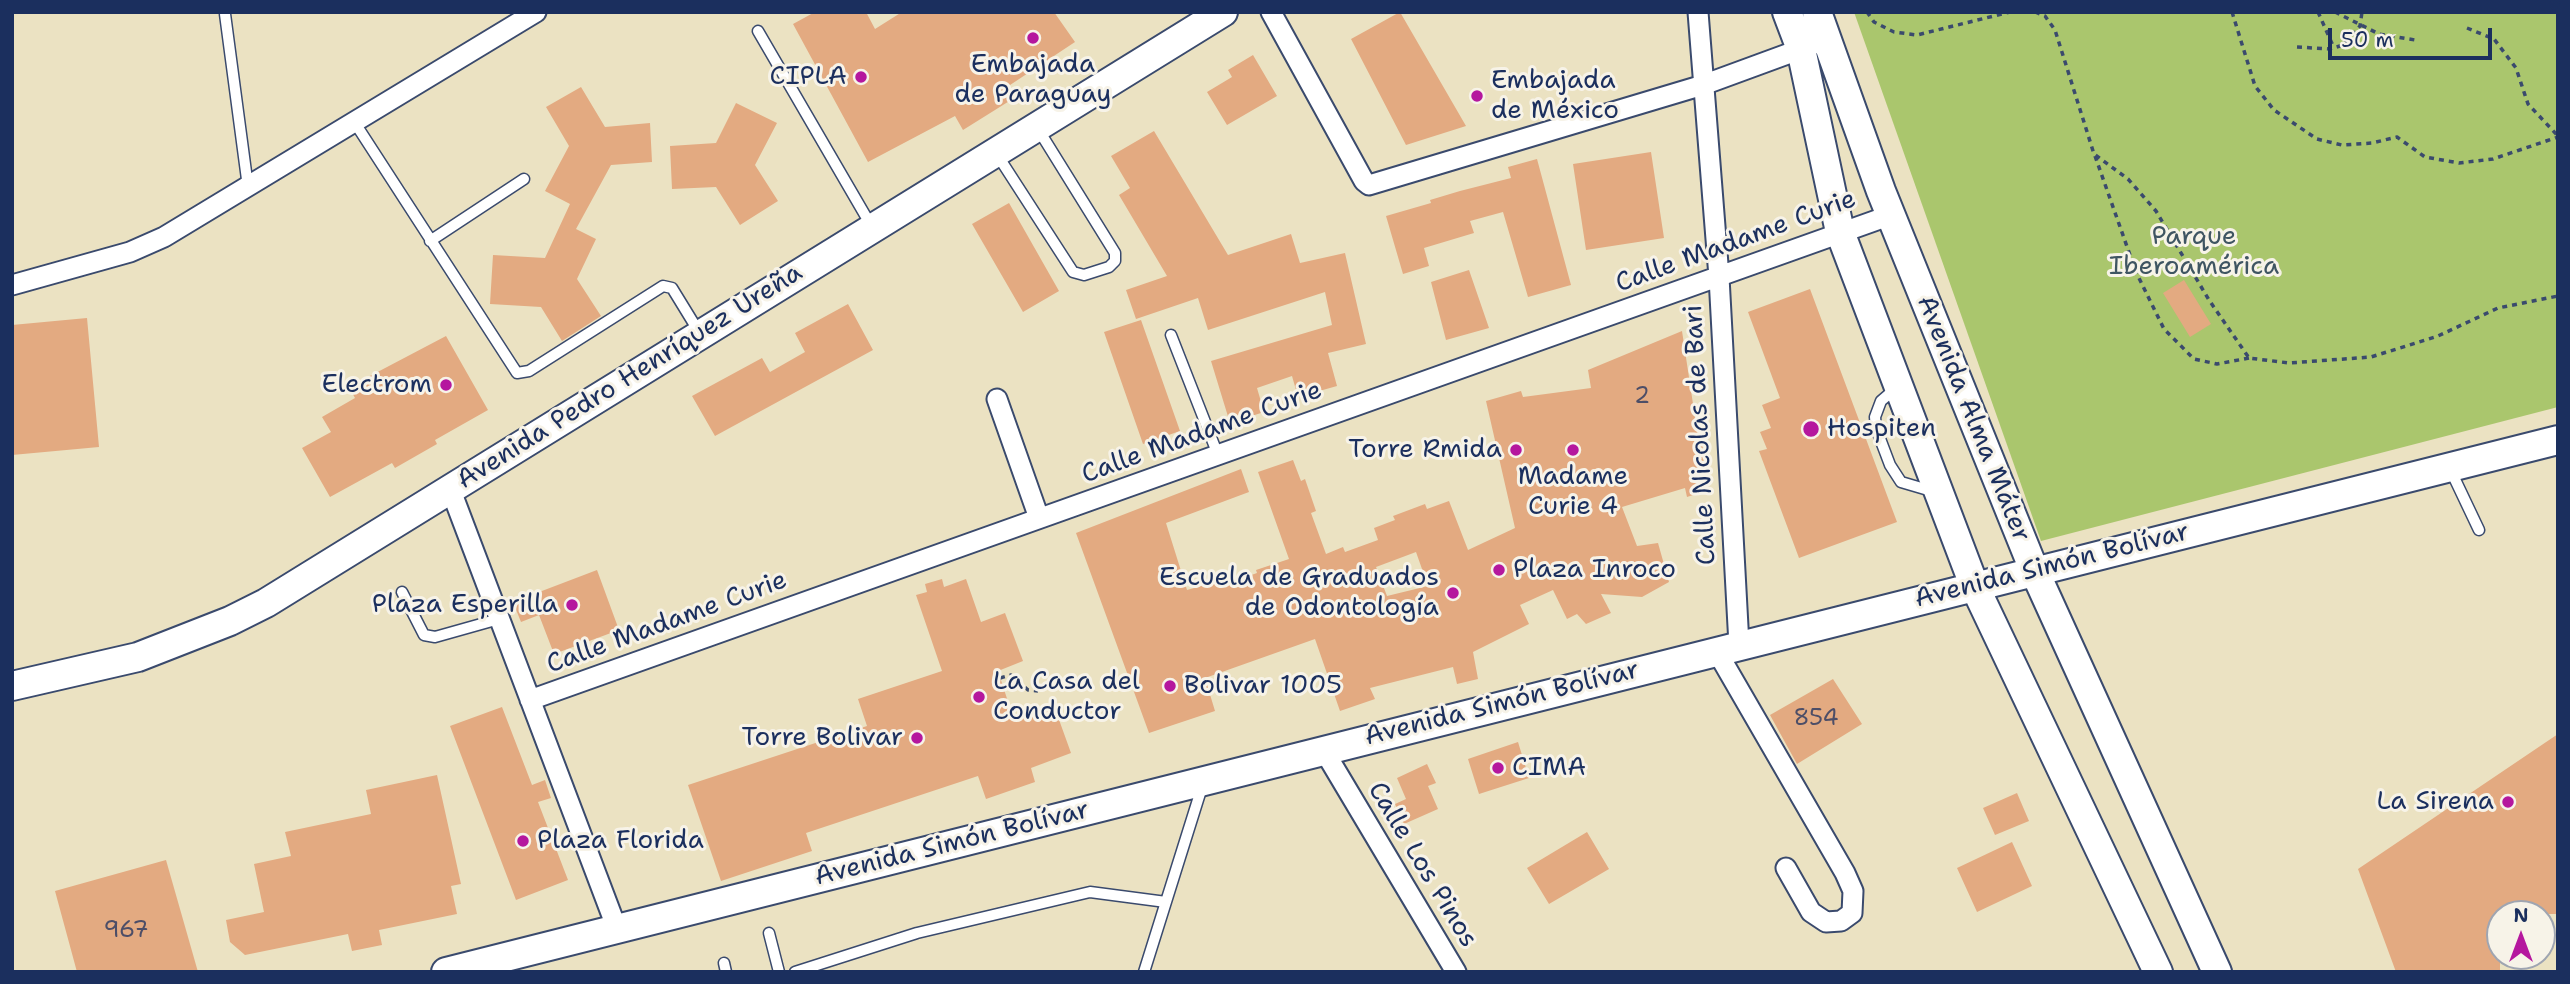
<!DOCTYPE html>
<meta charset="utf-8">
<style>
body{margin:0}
#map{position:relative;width:2570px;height:984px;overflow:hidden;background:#ebe2c2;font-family:"Shantell Sans",sans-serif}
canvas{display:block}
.frame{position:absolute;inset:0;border:14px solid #1b2f5e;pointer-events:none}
.north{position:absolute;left:2486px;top:900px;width:70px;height:70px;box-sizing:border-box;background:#f7f3e8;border:2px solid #9fa5b1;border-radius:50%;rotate:0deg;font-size:19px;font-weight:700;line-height:28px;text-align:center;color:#1b2f5e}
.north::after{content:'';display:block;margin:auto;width:24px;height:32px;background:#b5179e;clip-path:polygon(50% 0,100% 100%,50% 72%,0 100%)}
.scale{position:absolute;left:2328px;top:28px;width:164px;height:32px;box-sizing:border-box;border:4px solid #1b2f5e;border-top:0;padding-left:9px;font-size:21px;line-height:24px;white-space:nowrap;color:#1b2f5e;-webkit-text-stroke:5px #f7f3e8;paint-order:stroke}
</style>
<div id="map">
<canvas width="2570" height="984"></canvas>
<div class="frame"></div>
<div class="north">N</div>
<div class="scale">50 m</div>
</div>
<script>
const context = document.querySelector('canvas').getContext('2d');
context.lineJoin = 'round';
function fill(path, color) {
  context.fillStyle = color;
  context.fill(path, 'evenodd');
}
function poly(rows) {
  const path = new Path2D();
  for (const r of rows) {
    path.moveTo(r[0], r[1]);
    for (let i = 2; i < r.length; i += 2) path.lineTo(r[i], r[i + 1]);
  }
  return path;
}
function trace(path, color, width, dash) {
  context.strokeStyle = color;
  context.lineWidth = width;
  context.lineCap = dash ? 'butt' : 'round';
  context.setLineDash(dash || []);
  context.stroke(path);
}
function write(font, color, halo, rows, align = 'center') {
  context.font = font + ' "Shantell Sans",sans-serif';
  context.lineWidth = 6;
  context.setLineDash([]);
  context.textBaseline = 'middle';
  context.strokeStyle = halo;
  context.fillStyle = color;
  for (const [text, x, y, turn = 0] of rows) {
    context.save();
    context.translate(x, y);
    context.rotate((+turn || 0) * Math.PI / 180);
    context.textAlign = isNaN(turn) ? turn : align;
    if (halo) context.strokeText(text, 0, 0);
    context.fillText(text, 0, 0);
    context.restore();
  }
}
const green = poly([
 [1854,12,2558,12,2558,407,2041,541]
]);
const building = poly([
 [815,12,866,12,875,29,902,12,1054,12,1075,42,1004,89,1011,100,963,130,955,116,868,162,793,24],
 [1400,12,1466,126,1406,145,1351,39],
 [1253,55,1277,96,1227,125,1207,92,1232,77,1228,70],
 [581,87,605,127,650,123,652,162,611,165,576,229,596,239,577,279,601,316,562,341,541,307,490,304,493,255,545,258,570,204,545,191,569,146,546,107],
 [736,103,777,123,755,165,778,201,740,225,716,187,672,189,670,146,716,143],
 [1154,131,1228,255,1291,234,1300,263,1345,253,1366,344,1328,353,1337,386,1298,397,1292,376,1257,388,1264,412,1230,423,1211,361,1332,325,1325,292,1208,330,1198,298,1136,319,1126,290,1167,276,1119,195,1130,188,1111,156],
 [1651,152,1664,238,1586,250,1573,164],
 [1537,159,1571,285,1528,297,1503,212,1470,221,1474,233,1424,248,1429,266,1403,274,1386,216,1431,203,1430,200,1460,191,1511,178,1508,167],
 [1009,203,1059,291,1023,312,972,224],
 [1469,270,1489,328,1446,340,1431,282],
 [2184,280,2211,324,2190,337,2163,293],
 [1810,289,1897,522,1799,558,1759,451,1767,449,1760,432,1771,428,1762,405,1780,398,1748,312],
 [848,304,873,350,715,436,692,396,762,358,770,372,805,352,795,333],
 [87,318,99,447,12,455,12,325],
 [1141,320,1180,431,1143,444,1104,332],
 [1682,331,1698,437,1702,436,1705,491,1687,497,1685,488,1622,507,1637,546,1658,543,1669,582,1642,597,1601,594,1611,613,1586,624,1577,614,1567,619,1553,590,1520,605,1529,624,1473,652,1478,679,1457,684,1453,667,1370,688,1375,699,1340,711,1315,639,1205,678,1215,711,1149,733,1076,533,1241,469,1249,492,1166,523,1187,590,1215,582,1217,587,1257,573,1256,570,1289,559,1258,472,1293,460,1301,481,1305,479,1316,511,1311,513,1326,554,1343,547,1345,552,1378,540,1374,528,1395,520,1393,516,1425,504,1427,509,1449,501,1468,550,1515,528,1486,401,1521,391,1523,397,1591,388,1588,370],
 [1416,552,1428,586,1387,596,1376,567],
 [446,336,488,410,435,440,437,444,395,468,392,463,330,497,302,448,331,432,322,417,355,398,349,387],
 [597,570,619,630,554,654,539,615,521,622,513,602],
 [942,579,944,587,966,579,981,622,1005,613,1023,661,998,671,1013,717,1053,703,1071,753,1031,768,1035,782,986,799,978,776,806,833,812,851,721,881,688,785,867,726,858,699,942,671,916,595,927,592,925,584],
 [1833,679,1862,724,1797,764,1770,715],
 [502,707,532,785,545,780,551,798,538,802,568,880,516,900,450,726],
 [2558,734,2558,914,2500,914,2500,972,2396,972,2358,869],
 [1518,742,1529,778,1479,794,1468,759],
 [1427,764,1436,783,1428,786,1438,809,1404,824,1395,804,1406,799,1397,778],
 [437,775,461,884,451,886,457,914,379,930,382,945,352,951,348,934,245,955,230,942,226,920,264,912,254,864,291,856,285,832,371,814,366,790],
 [2017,793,2029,821,1995,835,1983,808],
 [1587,832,1609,869,1549,904,1527,868],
 [2012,842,2032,886,1977,912,1957,868],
 [166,860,198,972,77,972,55,891]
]);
const path = poly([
 [1867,12,1874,22,1894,32,1917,35,2010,12],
 [2035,12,2045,16,2055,30,2094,154,2128,179,2156,211,2209,300,2249,358,2289,363,2371,357,2438,336,2498,308,2558,296],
 [2232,12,2255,86,2274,110,2317,139,2342,145,2372,143,2397,137,2425,157,2459,163,2493,159,2558,137],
 [2318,12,2334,48],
 [2335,12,2379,34,2415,40],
 [2467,28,2494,39,2516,68,2528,104,2558,136],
 [2297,47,2330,49,2343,45,2360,26,2362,12],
 [2095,156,2136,272,2164,329,2194,359,2217,364,2249,358],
 [1000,678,1011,675,1028,690,1038,691]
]);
const service = poly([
 [225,14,248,187],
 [758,31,872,227],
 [355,123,517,373,529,371,663,286,672,288,699,332],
 [998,156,1073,272,1084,275,1109,267,1115,261,1115,253,1038,129],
 [430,241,524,179],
 [1171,335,1218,455],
 [1895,389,1881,401,1875,417,1876,428,1890,465,1901,482,1935,492],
 [2451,471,2479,530],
 [402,592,424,635,435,637,499,619],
 [769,933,779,972],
 [724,963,726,972],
 [795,972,917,933,1090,892,1166,902],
 [1144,972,1202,787]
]);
const minor = poly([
 [1271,12,1364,181,1369,185,1703,85,1812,45],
 [1698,12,1719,277,1739,645],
 [12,285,130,252,164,237,536,12],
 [997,399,1039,518],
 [450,488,617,929],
 [1716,650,1845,873,1853,891,1852,913,1841,921,1826,922,1811,912,1786,868],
 [530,700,1891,215],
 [1323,749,1456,972]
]);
const secondary = poly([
 [1787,12,1801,49,1840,232,1974,585,2158,972],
 [1817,12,1881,191,2034,570,2217,972],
 [12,686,138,657,230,621,266,603,1223,12],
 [446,972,2558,440]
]);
const markers = [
 [1033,38,7,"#b5179e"],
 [861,77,7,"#b5179e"],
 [1477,96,7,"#b5179e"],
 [446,385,7,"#b5179e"],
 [1811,429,9,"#b5179e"],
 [1516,450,7,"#b5179e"],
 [1573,450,7,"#b5179e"],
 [1499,570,7,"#b5179e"],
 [1453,593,7,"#b5179e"],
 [572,605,7,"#b5179e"],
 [1170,686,7,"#b5179e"],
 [979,697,7,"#b5179e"],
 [917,738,7,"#b5179e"],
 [1498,768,7,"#b5179e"],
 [2508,802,7,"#b5179e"],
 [523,841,7,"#b5179e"]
];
const numberNames = [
 ["2",1642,397],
 ["854",1816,719],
 ["967",126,931]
];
const poiNames = [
 ["Embajada",1033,65,"center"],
 ["de Paraguay",1033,95,"center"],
 ["CIPLA",847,77],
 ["Embajada",1491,81,"left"],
 ["de México",1491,111,"left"],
 ["Electrom",432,385],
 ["Hospiten",1827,429,"left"],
 ["Torre Rmida",1502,450],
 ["Madame",1573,477,"center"],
 ["Curie 4",1573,507,"center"],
 ["Plaza Inroco",1513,570,"left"],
 ["Escuela de Graduados",1439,578],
 ["de Odontología",1439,608],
 ["Plaza Esperilla",558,605],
 ["La Casa del",993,682,"left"],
 ["Conductor",993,712,"left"],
 ["Bolivar 1005",1184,686,"left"],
 ["Torre Bolivar",903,738],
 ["CIMA",1512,768,"left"],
 ["La Sirena",2494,802],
 ["Plaza Florida",537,841,"left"]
];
const parkNames = [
 ["Parque",2194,237],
 ["Iberoamérica",2194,267]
];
const streetNames = [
 ["Calle Madame Curie",1736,242,-20],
 ["Avenida Pedro Henríquez Ureña",630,377,-32],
 ["Avenida Alma Máter",1973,419,68],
 ["Calle Madame Curie",1202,433,-20],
 ["Calle Nicolas de Bari",1701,435,-93],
 ["Avenida Simón Bolívar",2052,566,-14],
 ["Calle Madame Curie",667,623,-20],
 ["Avenida Simón Bolívar",1502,704,-14],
 ["Avenida Simón Bolívar",952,844,-14],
 ["Calle Los Pinos",1422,865,59]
];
fill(green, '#aac66d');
fill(building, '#e3aa81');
trace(service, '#3a4a6d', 13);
trace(minor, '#3a4a6d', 23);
trace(secondary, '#3a4a6d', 32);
trace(path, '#3a4a6d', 3.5, [5, 5]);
trace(service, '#fff', 10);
trace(minor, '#fff', 19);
trace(secondary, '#fff', 28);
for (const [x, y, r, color] of markers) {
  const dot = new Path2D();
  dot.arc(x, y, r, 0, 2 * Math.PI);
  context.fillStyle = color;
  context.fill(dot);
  trace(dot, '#f7f3e8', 2.5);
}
write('23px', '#4d4e67', null, numberNames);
write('26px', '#1b2f5e', '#f7f3e8', poiNames, 'right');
write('26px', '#3f5562', '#f7f3e8', parkNames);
write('26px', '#1b2f5e', '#f7f3e8', streetNames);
</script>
